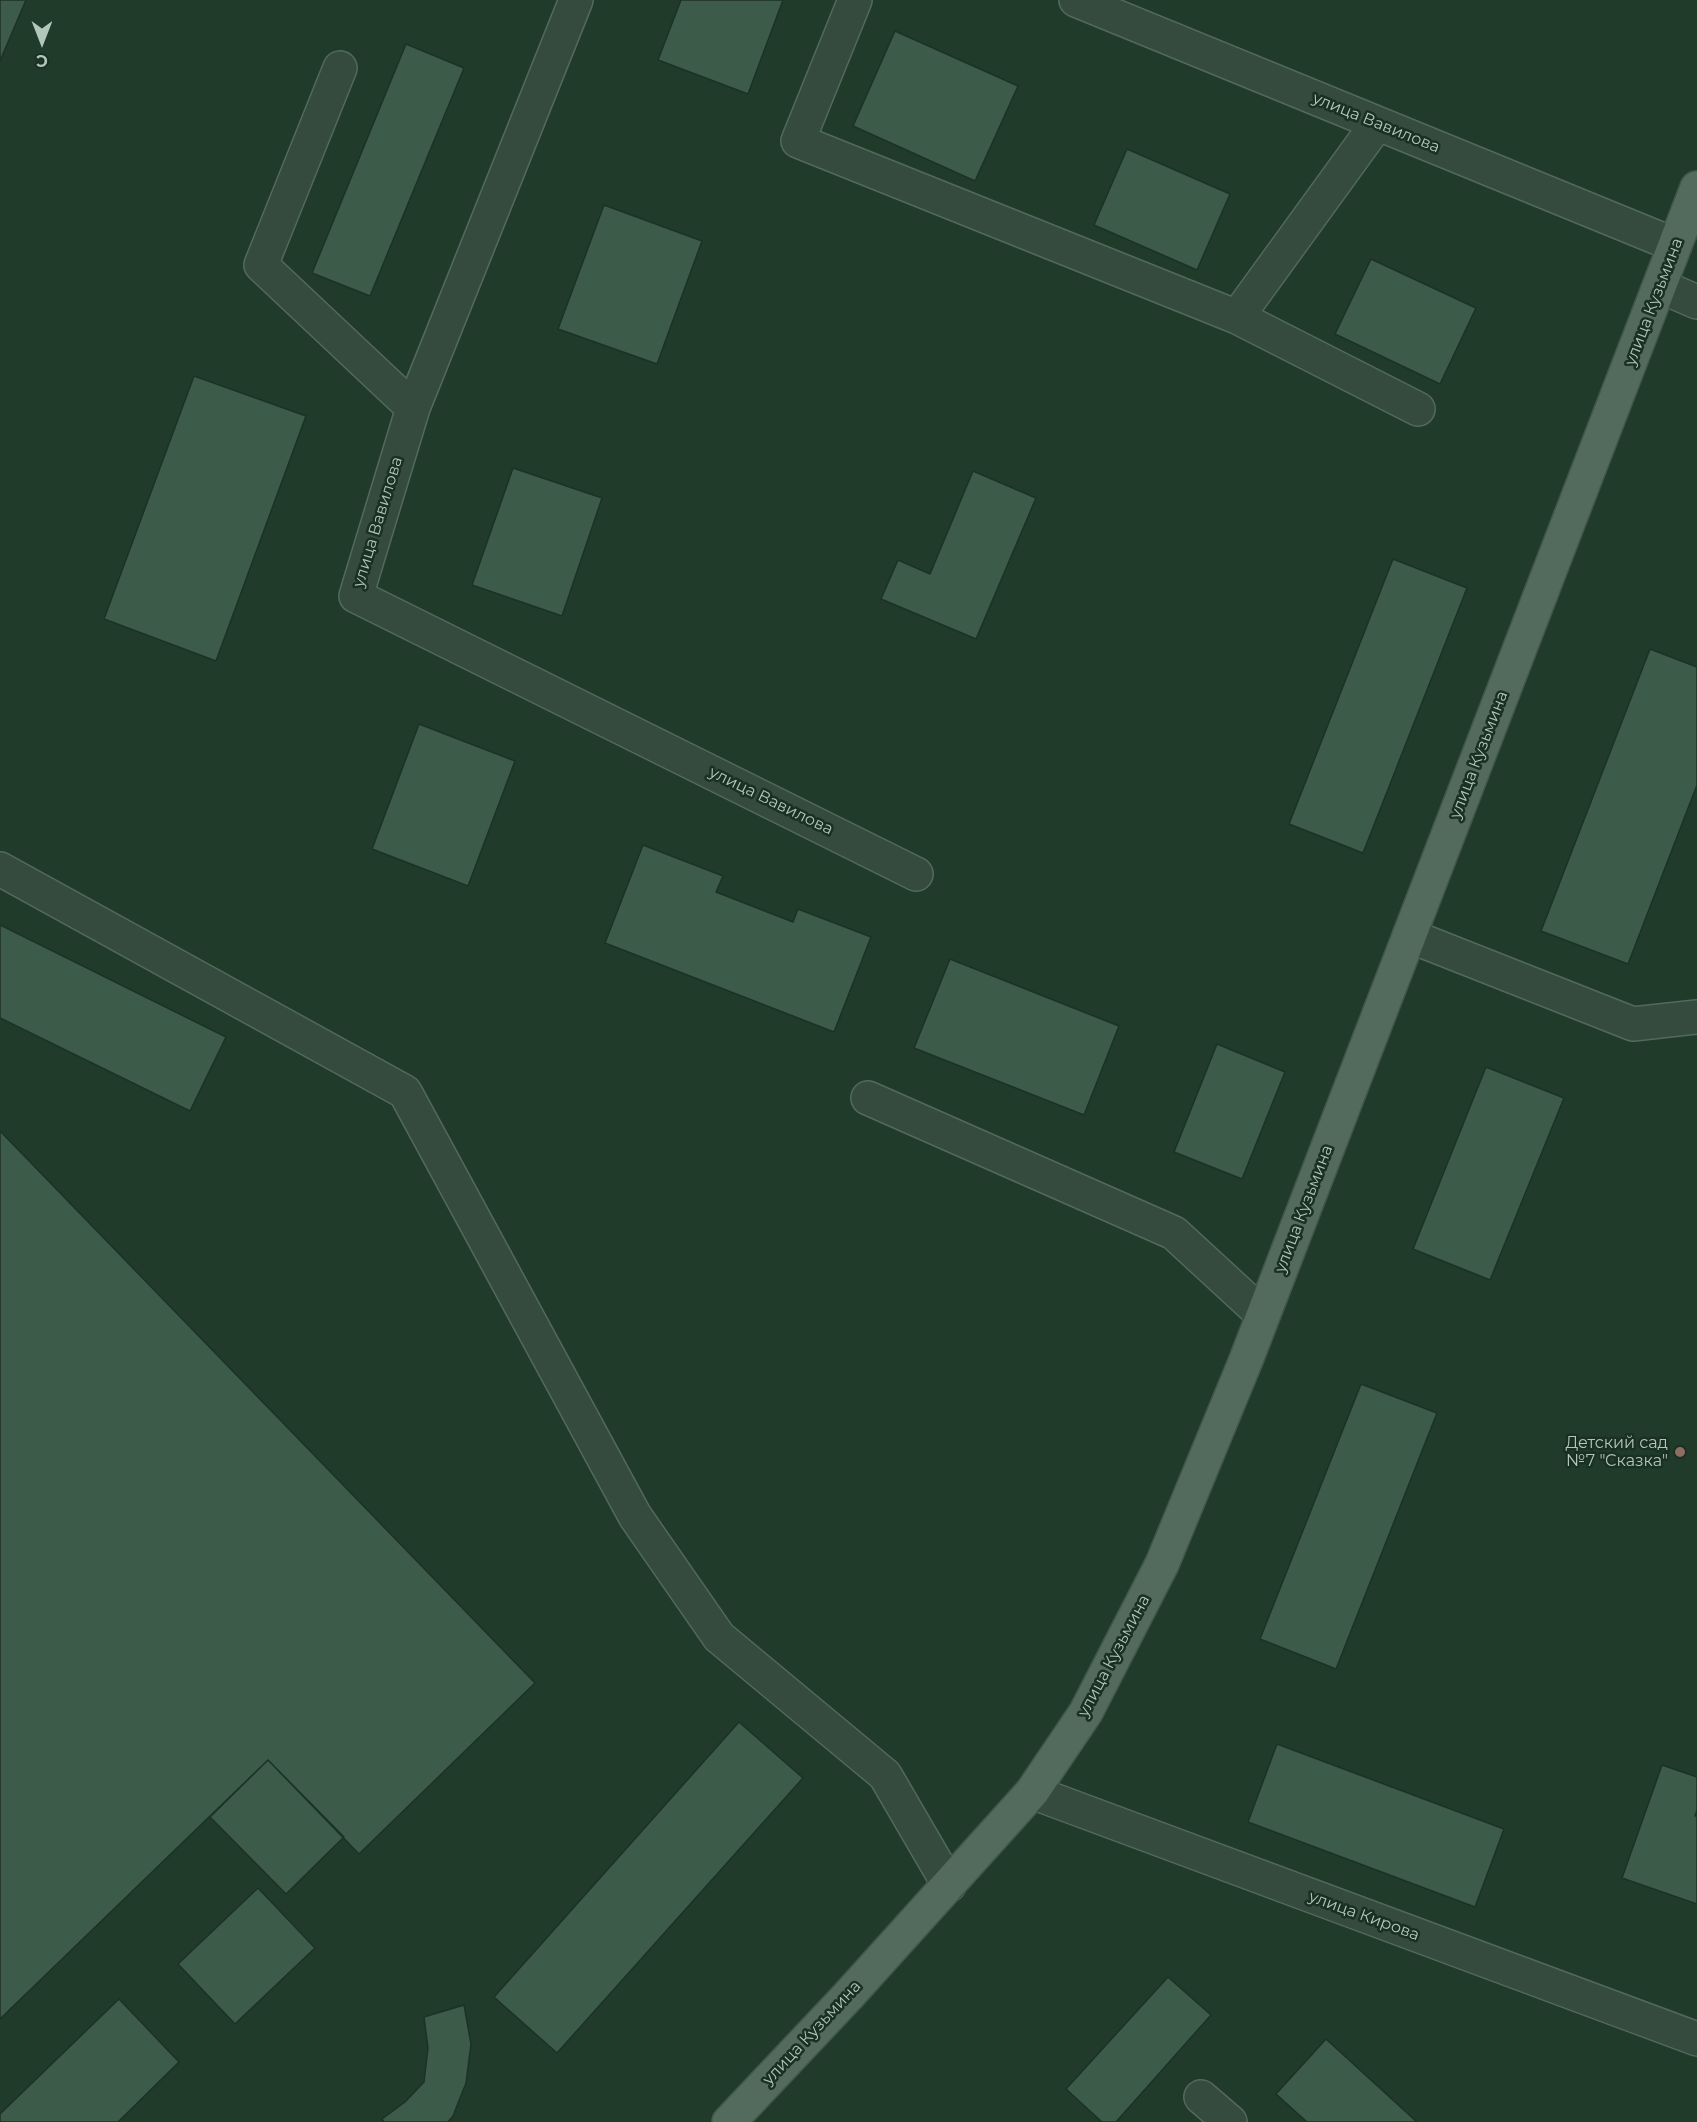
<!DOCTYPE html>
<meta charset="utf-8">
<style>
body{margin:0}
#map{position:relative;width:1697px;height:2122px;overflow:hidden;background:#213b2b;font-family:Montserrat,sans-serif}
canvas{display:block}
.north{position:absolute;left:12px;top:12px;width:60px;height:60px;-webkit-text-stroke:4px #1a3023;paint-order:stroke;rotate:180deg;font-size:16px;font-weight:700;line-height:24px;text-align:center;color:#b0c7ba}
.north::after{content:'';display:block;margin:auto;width:21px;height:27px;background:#b0c7ba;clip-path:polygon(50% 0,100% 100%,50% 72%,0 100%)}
</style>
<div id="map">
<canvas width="1697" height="2122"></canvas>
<div class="north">С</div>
</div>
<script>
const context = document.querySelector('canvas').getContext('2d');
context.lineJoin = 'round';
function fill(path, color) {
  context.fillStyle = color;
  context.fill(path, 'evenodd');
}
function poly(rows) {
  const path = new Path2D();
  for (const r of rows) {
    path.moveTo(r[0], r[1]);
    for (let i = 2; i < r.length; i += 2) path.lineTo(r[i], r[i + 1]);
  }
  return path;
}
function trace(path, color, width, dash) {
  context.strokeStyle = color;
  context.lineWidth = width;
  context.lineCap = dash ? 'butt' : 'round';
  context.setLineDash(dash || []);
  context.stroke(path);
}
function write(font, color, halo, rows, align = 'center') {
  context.font = font + ' Montserrat,sans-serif';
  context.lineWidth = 5;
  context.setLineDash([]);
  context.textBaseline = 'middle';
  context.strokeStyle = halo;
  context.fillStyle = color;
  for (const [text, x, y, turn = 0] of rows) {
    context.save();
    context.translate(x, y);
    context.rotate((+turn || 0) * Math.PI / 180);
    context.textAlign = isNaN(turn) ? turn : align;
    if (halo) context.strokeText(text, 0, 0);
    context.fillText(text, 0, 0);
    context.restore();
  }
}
const building = poly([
 [0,0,26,0,0,61,0,0],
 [681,0,783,0,748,94,658,60,681,0],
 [895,31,1018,86,975,181,853,126,895,31],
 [406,44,464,68,370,296,312,273,406,44],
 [1127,149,1230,194,1197,270,1094,225,1127,149],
 [604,205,702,241,657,364,558,329,604,205],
 [1371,259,1476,308,1440,384,1335,334,1371,259],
 [194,376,306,416,216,661,104,619,194,376],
 [513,468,602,498,562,616,472,585,513,468],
 [973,471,1036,498,976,639,881,599,898,560,930,574,973,471],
 [1393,559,1467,588,1363,853,1289,824,1393,559],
 [1650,649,1697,667,1697,785,1628,964,1541,931,1650,649],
 [419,724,515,761,468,886,372,849,419,724],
 [643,845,723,876,716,892,793,922,798,909,871,937,834,1032,605,943,643,845],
 [0,925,226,1037,190,1111,0,1018,0,925],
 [950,959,1119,1026,1084,1115,914,1048,950,959],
 [1217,1044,1285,1072,1242,1179,1174,1152,1217,1044],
 [1486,1067,1564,1098,1490,1280,1413,1249,1486,1067],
 [0,1131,535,1683,359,1854,268,1760,0,2019,0,1131],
 [1361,1384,1437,1413,1336,1669,1260,1639,1361,1384],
 [739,1722,803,1778,557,2053,494,1997,739,1722],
 [1277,1744,1504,1829,1475,1907,1248,1822,1277,1744],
 [268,1760,344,1837,286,1894,210,1817,268,1760],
 [1662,1765,1697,1777,1697,1810,1695,1816,1697,1816,1697,1904,1622,1878,1662,1765],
 [258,1888,315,1948,235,2024,178,1964,258,1888],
 [1168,1977,1211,2015,1116,2122,1102,2122,1066,2089,1168,1977],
 [119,1999,179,2062,118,2122,0,2122,0,2114,119,1999],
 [464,2005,471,2044,466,2083,453,2116,448,2122,384,2122,382,2119,405,2102,424,2082,428,2048,424,2017,464,2005],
 [1326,2039,1417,2122,1307,2122,1276,2094,1326,2039]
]);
const minor = poly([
 [576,0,413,408,356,596,916,874],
 [855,0,798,141,1237,317,1377,124],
 [1076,0,1675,245],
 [340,68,261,265,413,408],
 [1660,286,1697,302],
 [1237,317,1418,409],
 [0,869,405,1092,635,1516,719,1637,885,1775,949,1885],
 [1410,936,1633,1024,1697,1017],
 [868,1098,1174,1233,1263,1315],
 [1032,1792,1697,2039],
 [1201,2097,1230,2122]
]);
const major = poly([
 [729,2122,848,1996,1032,1792,1086,1712,1162,1564,1246,1360,1697,188]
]);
const markers = [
 [1680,1452,6,"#8d6e63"]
];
const streetNames = [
 ["улица Вавилова",1376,123,22],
 ["улица Кузьмина",1654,302,-69],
 ["улица Вавилова",378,522,-73],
 ["улица Кузьмина",1479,755,-69],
 ["улица Вавилова",771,801,26],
 ["улица Кузьмина",1304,1209,-69],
 ["улица Кузьмина",1114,1656,-62],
 ["улица Кирова",1364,1916,20],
 ["улица Кузьмина",812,2033,-47]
];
const poiNames = [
 ["Детский сад",1668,1443],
 ["№7 \"Сказка\"",1668,1461]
];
fill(building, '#3d5b49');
trace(building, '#1c3225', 1.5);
trace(minor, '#53695c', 36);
trace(major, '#41574a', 36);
trace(minor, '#354b3e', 33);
trace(major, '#536b5c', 33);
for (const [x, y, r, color] of markers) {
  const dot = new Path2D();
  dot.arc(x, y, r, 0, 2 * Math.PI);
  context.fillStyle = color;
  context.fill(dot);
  trace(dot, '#1a3023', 2);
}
write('16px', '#b0c7ba', '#1a3023', streetNames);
write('16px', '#b0c7ba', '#1a3023', poiNames, 'right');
</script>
